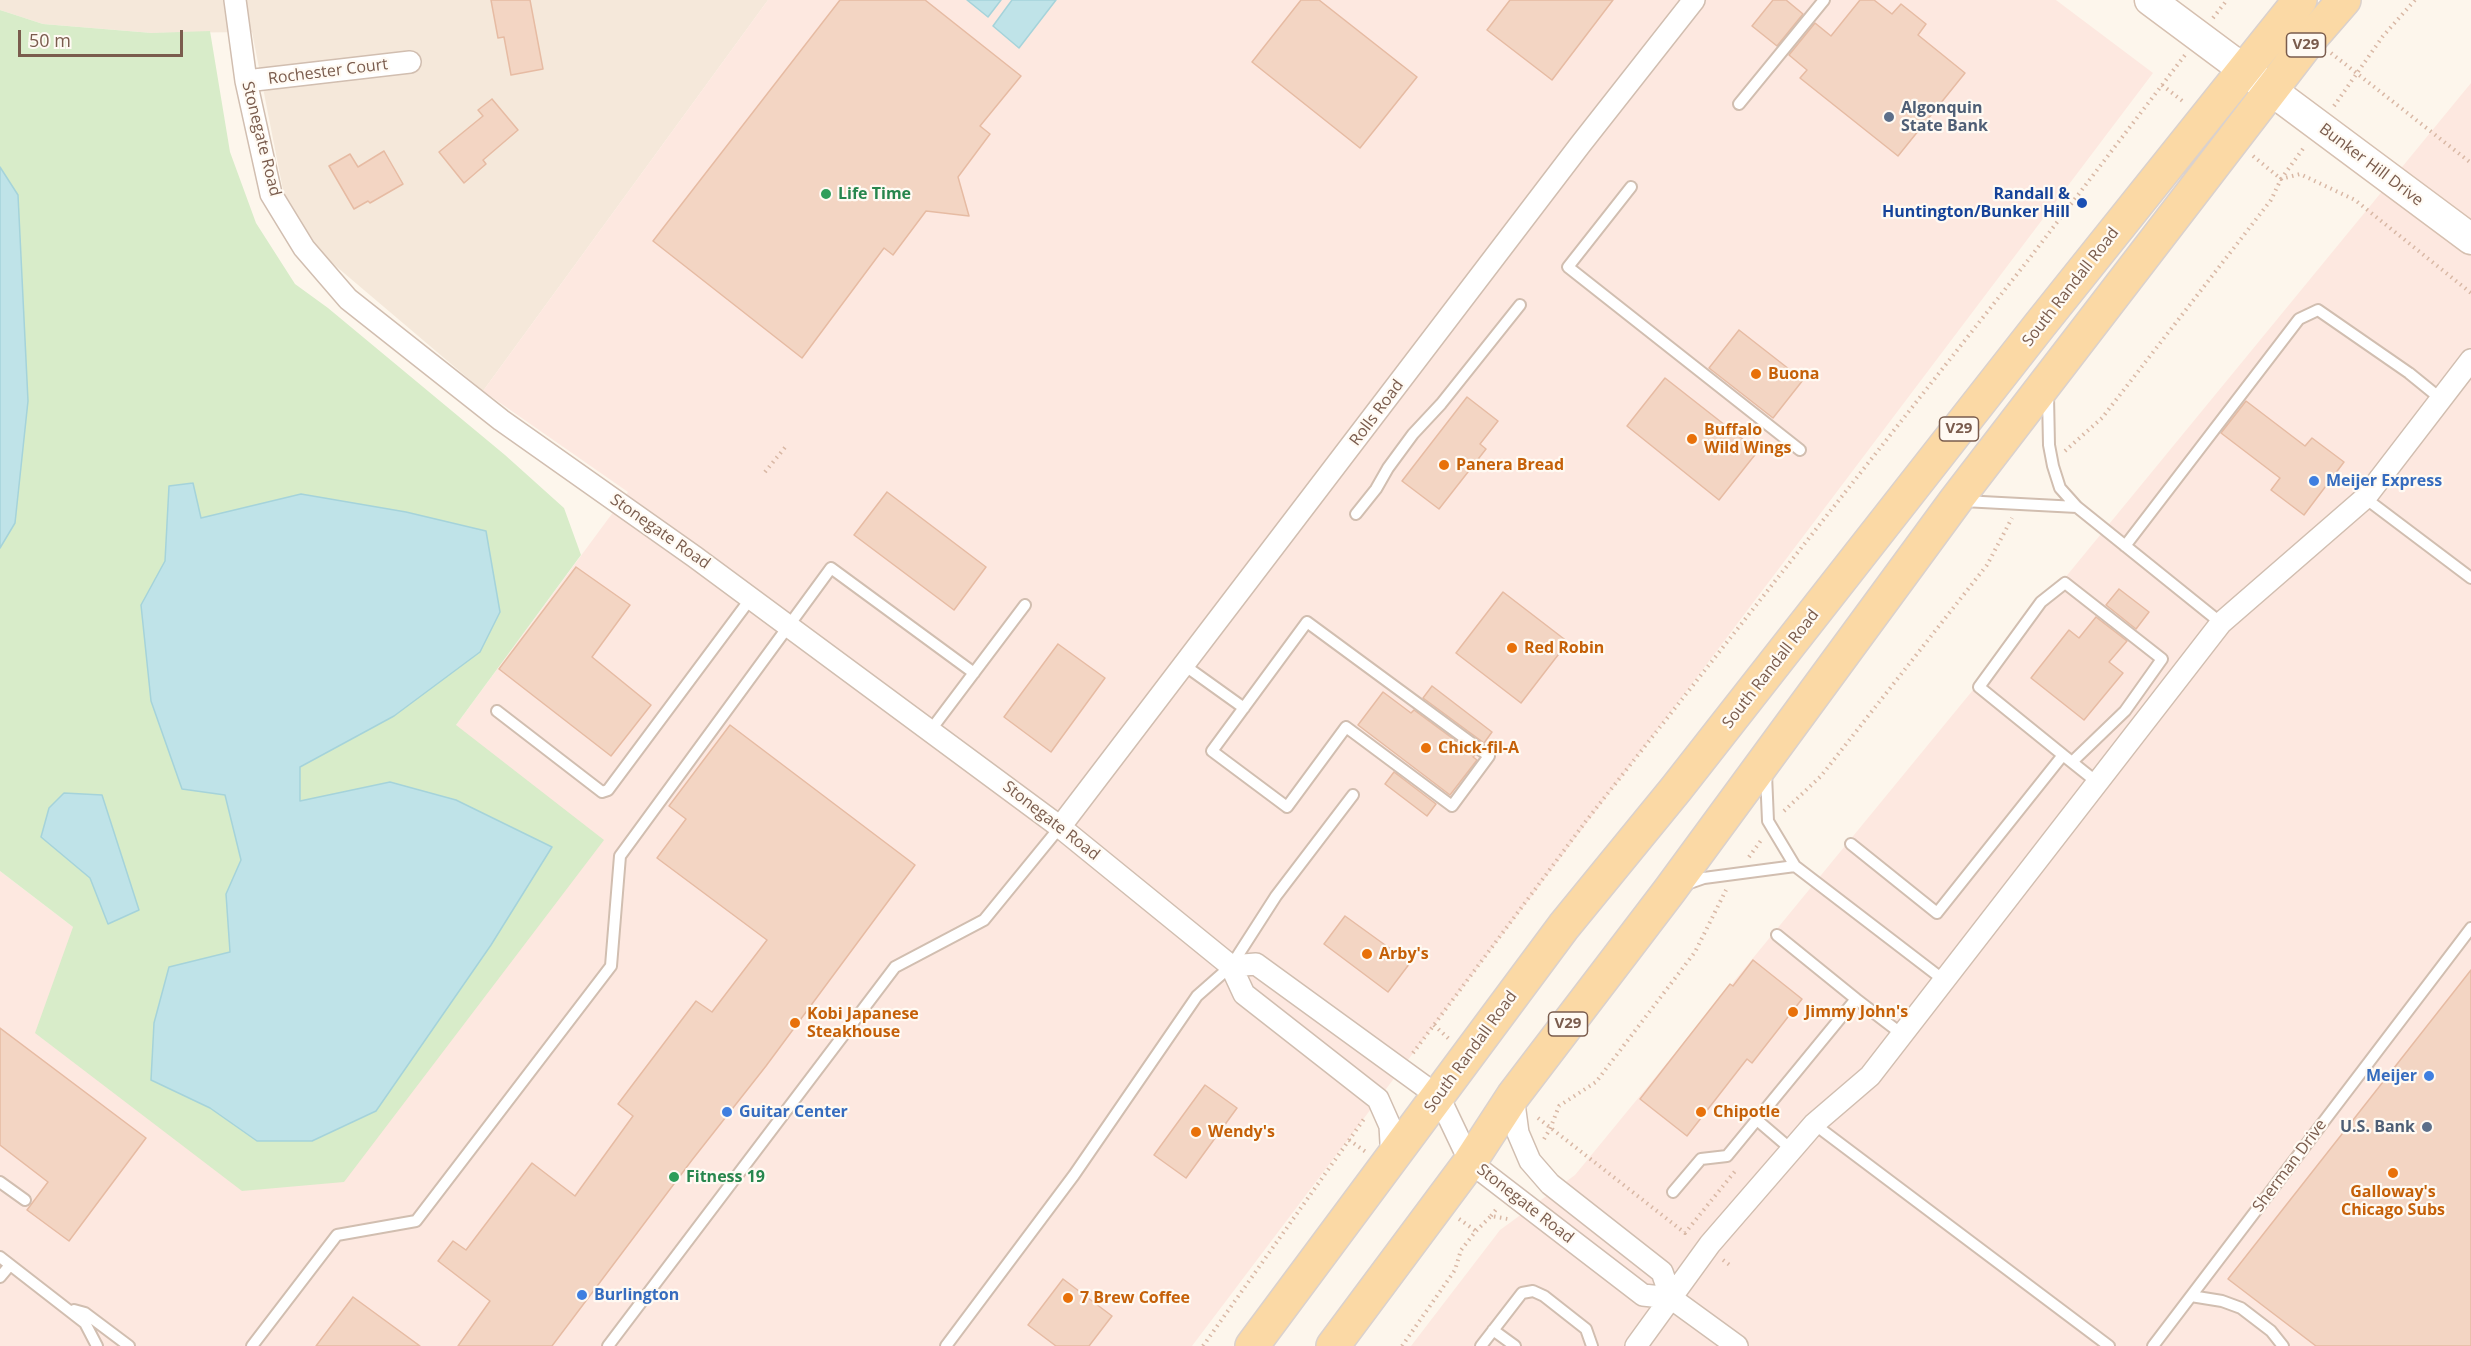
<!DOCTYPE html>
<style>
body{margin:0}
#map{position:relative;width:2471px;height:1346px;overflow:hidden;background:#fdf6ec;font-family:"Open Sans",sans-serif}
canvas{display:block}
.scale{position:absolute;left:18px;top:30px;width:165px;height:27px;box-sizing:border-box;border:3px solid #7a5c4d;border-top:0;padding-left:8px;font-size:18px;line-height:21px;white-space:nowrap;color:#7a5c4d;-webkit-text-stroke:4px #fffaf3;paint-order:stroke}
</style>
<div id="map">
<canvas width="2471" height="1346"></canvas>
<div class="scale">50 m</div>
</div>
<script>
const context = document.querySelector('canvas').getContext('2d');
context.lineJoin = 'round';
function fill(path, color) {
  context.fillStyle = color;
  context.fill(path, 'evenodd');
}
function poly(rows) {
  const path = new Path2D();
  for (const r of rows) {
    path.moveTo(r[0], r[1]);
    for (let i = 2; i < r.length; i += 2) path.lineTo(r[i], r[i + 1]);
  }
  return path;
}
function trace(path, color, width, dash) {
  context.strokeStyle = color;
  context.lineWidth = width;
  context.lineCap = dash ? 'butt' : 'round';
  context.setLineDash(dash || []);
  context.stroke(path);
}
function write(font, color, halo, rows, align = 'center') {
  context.font = font + ' "Open Sans",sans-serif';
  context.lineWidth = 4.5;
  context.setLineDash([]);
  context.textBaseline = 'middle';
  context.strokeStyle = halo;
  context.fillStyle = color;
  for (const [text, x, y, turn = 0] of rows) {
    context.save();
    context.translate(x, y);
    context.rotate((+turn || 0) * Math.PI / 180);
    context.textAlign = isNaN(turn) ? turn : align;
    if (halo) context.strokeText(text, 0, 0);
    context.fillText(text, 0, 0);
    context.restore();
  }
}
const residential = poly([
 [0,0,768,0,483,391,318,251,285,200,252,32,152,33,43,24,0,10]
]);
const commercial = poly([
 [768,0,2056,0,2153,73,1192,1346,0,1346,0,871,73,927,456,725,628,492,483,391],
 [2471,83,2471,1346,1411,1346,1500,1230,1575,1175]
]);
const green = poly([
 [0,10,43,24,152,33,210,31,230,152,256,223,295,284,328,308,505,455,564,508,581,555,456,725,604,840,344,1182,242,1191,35,1033,73,927,0,871]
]);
const water = poly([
 [967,0,1001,0,988,17,967,0],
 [1012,0,1056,0,1019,48,993,26,1012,0],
 [0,167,18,195,28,401,15,523,0,548,0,167],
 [193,483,201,518,301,494,406,512,486,531,500,612,480,652,394,716,300,767,300,801,390,782,456,800,552,847,491,945,376,1111,312,1141,257,1141,210,1108,151,1080,154,1023,169,967,230,952,226,894,241,860,225,795,182,789,151,701,141,605,165,561,169,486,193,483],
 [64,793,102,795,139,910,108,924,90,878,41,837,49,808,64,793]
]);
const building = poly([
 [491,0,530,0,543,69,511,75,504,37,498,38,491,0],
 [840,0,925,0,1021,76,980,126,990,134,958,177,969,216,926,211,893,255,884,248,802,358,653,241,840,0],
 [1301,0,1319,0,1417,77,1360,148,1252,62,1301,0],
 [1510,0,1613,0,1552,80,1487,30,1510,0],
 [1773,0,1786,0,1803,14,1777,46,1752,26,1773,0],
 [1860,0,1874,0,1892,14,1901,4,1926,24,1918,35,1965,73,1898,156,1800,78,1807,70,1789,55,1815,23,1831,36,1860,0],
 [492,99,518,130,483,160,486,164,464,183,439,152,483,116,478,110,492,99],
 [384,151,403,184,370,203,368,201,354,209,329,166,350,154,358,167,384,151],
 [1739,330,1803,380,1773,418,1709,368,1739,330],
 [1665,378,1758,451,1719,500,1627,426,1665,378],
 [1467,397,1498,421,1480,444,1486,449,1439,509,1402,481,1467,397],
 [2246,401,2305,446,2312,438,2344,462,2304,515,2271,490,2280,478,2221,433,2246,401],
 [887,492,986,567,954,610,854,535,887,492],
 [576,567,630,605,592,657,651,705,611,756,499,669,576,567],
 [2119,589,2149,612,2136,629,2106,605,2119,589],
 [1503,592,1568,642,1521,703,1456,653,1503,592],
 [2096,617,2127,641,2109,662,2123,673,2084,720,2031,678,2069,630,2079,638,2096,617],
 [1058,644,1105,678,1051,752,1004,717,1058,644],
 [1432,686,1492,732,1484,743,1423,698,1432,686],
 [1383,692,1411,713,1414,710,1475,755,1473,757,1477,760,1450,795,1358,725,1383,692],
 [730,725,915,865,766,1066,692,1160,552,1346,458,1346,490,1301,438,1261,453,1241,466,1250,532,1163,575,1196,633,1116,618,1104,696,1001,712,1012,767,940,657,858,686,819,669,806,730,725],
 [1394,772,1436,804,1427,816,1385,784,1394,772],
 [1345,916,1410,963,1388,992,1324,944,1345,916],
 [1753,960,1802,999,1752,1063,1747,1059,1687,1136,1640,1099,1730,984,1733,986,1753,960],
 [2471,970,2471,1346,2316,1346,2228,1279,2471,970],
 [0,1028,146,1138,69,1241,27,1210,48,1182,0,1145,0,1028],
 [1205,1085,1237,1108,1186,1178,1154,1155,1205,1085],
 [1063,1279,1112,1316,1089,1346,1056,1346,1028,1325,1063,1279],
 [353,1297,420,1346,316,1346,353,1297]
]);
const path = poly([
 [2213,18,2227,0],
 [2331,53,2471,163],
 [2162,85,2185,103],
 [2334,106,2383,36,2415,0],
 [2253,156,2281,179,2305,146],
 [2065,451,2102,418,2271,200,2281,179,2300,174,2355,200,2471,293],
 [765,472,787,445],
 [1784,811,1821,776,1987,565,2012,518],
 [1749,857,1762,839],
 [1434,1025,1449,1039],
 [1413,1053,1586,821,2029,259,2185,55],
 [1538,1118,1685,1233,1736,1170],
 [1544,1139,1550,1129,1559,1106,1596,1082,1695,952,1726,890],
 [1349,1140,1366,1152],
 [1491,1216,1498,1207],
 [1459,1219,1476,1231],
 [1723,1260,1731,1266],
 [1203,1346,1364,1119],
 [1402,1346,1455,1270,1461,1250,1476,1231,1491,1216,1508,1219]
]);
const lane = poly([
 [1739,104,1824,0],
 [1631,187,1568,267,1800,450],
 [2365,498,2471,578],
 [1963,501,2077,507,2060,488,2053,466,2049,445,2048,396],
 [2077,507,2221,623],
 [1356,514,1376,489,1388,468,1413,434,1441,404,1520,305],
 [2125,546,2299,319,2318,310,2409,373,2441,399],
 [1307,622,1489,756,1452,806,1346,727,1287,807,1212,751,1307,622],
 [1184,665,1244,708],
 [497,711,602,792,608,790,751,598],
 [930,731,1025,605],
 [2063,755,1979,687,2041,602,2065,583,2162,659,2125,711,2072,762],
 [1851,844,1937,913,2063,755,2098,783],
 [1795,866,1945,981],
 [1684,885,1704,878,1795,866,1768,821,1766,774],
 [1856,999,1903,1035],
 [1757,1120,1792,1150],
 [1814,1124,2109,1346],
 [0,1182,25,1200],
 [1673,1192,1701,1159,1727,1156,1856,999,1777,935],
 [0,1257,85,1323,97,1346],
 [0,1277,10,1265],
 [2191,1296,2222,1301,2241,1308,2271,1331,2283,1346],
 [74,1310,85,1313,129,1346],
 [1493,1330,1515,1346],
 [252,1346,337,1235,416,1221,611,966,620,856,831,568,974,673],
 [608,1346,895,967,984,920,1060,827],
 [946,1346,1074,1175,1197,996,1231,966,1276,896,1353,795],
 [1481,1346,1522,1293,1533,1291,1544,1296,1586,1329,1592,1346],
 [2153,1346,2471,928]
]);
const street = poly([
 [235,0,246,81,271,194,304,248,348,299,501,420,695,557,1060,827,1231,966,1244,994,1378,1099,1390,1126,1392,1160],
 [246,81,410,62],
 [1060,827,1580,145,1694,0],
 [1231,966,1256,964,1439,1097,1470,1162,1643,1295,1671,1298,1737,1346],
 [1513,1096,1518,1133,1530,1161,1550,1184,1662,1272,1671,1298],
 [1636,1346,1710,1244,1814,1124,1870,1076,2221,623,2365,498,2471,360]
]);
const secondary = poly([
 [2150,0,2471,239]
]);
const primary = poly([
 [1252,1346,1564,926,1676,789,2039,326,2300,0],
 [1333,1346,1470,1162,1513,1096,1670,890,1956,500,2311,38,2344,0]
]);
const markers = [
 [1889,117,6,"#5c6f8a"],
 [826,194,6,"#2e9e5b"],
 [2082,203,6,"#1a4fb4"],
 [1756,374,6,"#e8710a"],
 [1692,439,6,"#e8710a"],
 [1444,465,6,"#e8710a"],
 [2314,481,6,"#3f7fe0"],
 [1512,648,6,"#e8710a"],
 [1426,748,6,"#e8710a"],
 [1367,954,6,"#e8710a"],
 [1793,1012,6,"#e8710a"],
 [795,1023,6,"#e8710a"],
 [2429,1076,6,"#3f7fe0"],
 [727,1112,6,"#3f7fe0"],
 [1701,1112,6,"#e8710a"],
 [2427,1127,6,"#5c6f8a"],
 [1196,1132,6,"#e8710a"],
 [2393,1173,6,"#e8710a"],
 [674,1177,6,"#2e9e5b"],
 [582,1295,6,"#3f7fe0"],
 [1068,1298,6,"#e8710a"]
];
const shields = [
 [2306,45,39],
 [1959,429,39],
 [1568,1024,39]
];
const shieldNames = [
 ["V29",2306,45],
 ["V29",1959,429],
 ["V29",1568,1024]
];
const streetNames = [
 ["Rochester Court",328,72,-7],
 ["Stonegate Road",261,139,76],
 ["Bunker Hill Drive",2371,165,37],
 ["South Randall Road",2071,287,-52],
 ["Rolls Road",1377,413,-53],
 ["Stonegate Road",660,532,35],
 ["South Randall Road",1771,669,-52],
 ["Stonegate Road",1051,821,38],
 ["South Randall Road",1471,1052,-54],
 ["Sherman Drive",2290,1166,-53],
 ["Stonegate Road",1525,1204,38]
];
const serviceNames = [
 ["Algonquin",1901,108],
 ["State Bank",1901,126],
 ["U.S. Bank",2415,1127,"right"]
];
const leisureNames = [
 ["Life Time",838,194],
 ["Fitness 19",686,1177]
];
const transitNames = [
 ["Randall &",2070,194],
 ["Huntington/Bunker Hill",2070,212]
];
const foodNames = [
 ["Buona",1768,374],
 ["Buffalo",1704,430],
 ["Wild Wings",1704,448],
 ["Panera Bread",1456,465],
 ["Red Robin",1524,648],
 ["Chick-fil-A",1438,748],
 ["Arby's",1379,954],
 ["Jimmy John's",1805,1012],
 ["Kobi Japanese",807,1014],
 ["Steakhouse",807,1032],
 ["Chipotle",1713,1112],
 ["Wendy's",1208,1132],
 ["Galloway's",2393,1192,"center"],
 ["Chicago Subs",2393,1210,"center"],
 ["7 Brew Coffee",1080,1298]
];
const shopNames = [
 ["Meijer Express",2326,481],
 ["Meijer",2417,1076,"right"],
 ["Guitar Center",739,1112],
 ["Burlington",594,1295]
];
fill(residential, '#f5e8da');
fill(commercial, '#fde8e0');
fill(green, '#d8ecc9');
fill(water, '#bfe3e8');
trace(water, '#a5d3da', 1.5);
fill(building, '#f3d5c3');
trace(building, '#e6bba3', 1.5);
trace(lane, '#d1beb0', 14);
trace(street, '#d1beb0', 24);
trace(secondary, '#d6c0b0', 33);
trace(primary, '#dad1cd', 36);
trace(path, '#d9b8a5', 4, [1.5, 4.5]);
trace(lane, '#fff', 10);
trace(street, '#fff', 21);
trace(secondary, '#fff', 30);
trace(primary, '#fbd9a5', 33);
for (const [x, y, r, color] of markers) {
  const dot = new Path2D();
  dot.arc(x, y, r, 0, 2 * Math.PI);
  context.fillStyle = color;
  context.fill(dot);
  trace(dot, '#fffaf3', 2);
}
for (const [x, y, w] of shields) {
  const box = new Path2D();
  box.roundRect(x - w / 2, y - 12, w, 24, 4.5);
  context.fillStyle = '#fffaf3';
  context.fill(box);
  trace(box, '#7a5c4d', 1.5);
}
write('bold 15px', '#7a5c4d', null, shieldNames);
write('16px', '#7a5c4d', '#fffaf3', streetNames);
write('bold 16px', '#4e5e75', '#fffaf3', serviceNames, 'left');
write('bold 16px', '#27864d', '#fffaf3', leisureNames, 'left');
write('bold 16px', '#164399', '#fffaf3', transitNames, 'right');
write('bold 16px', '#c56008', '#fffaf3', foodNames, 'left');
write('bold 16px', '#366cbe', '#fffaf3', shopNames, 'left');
</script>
